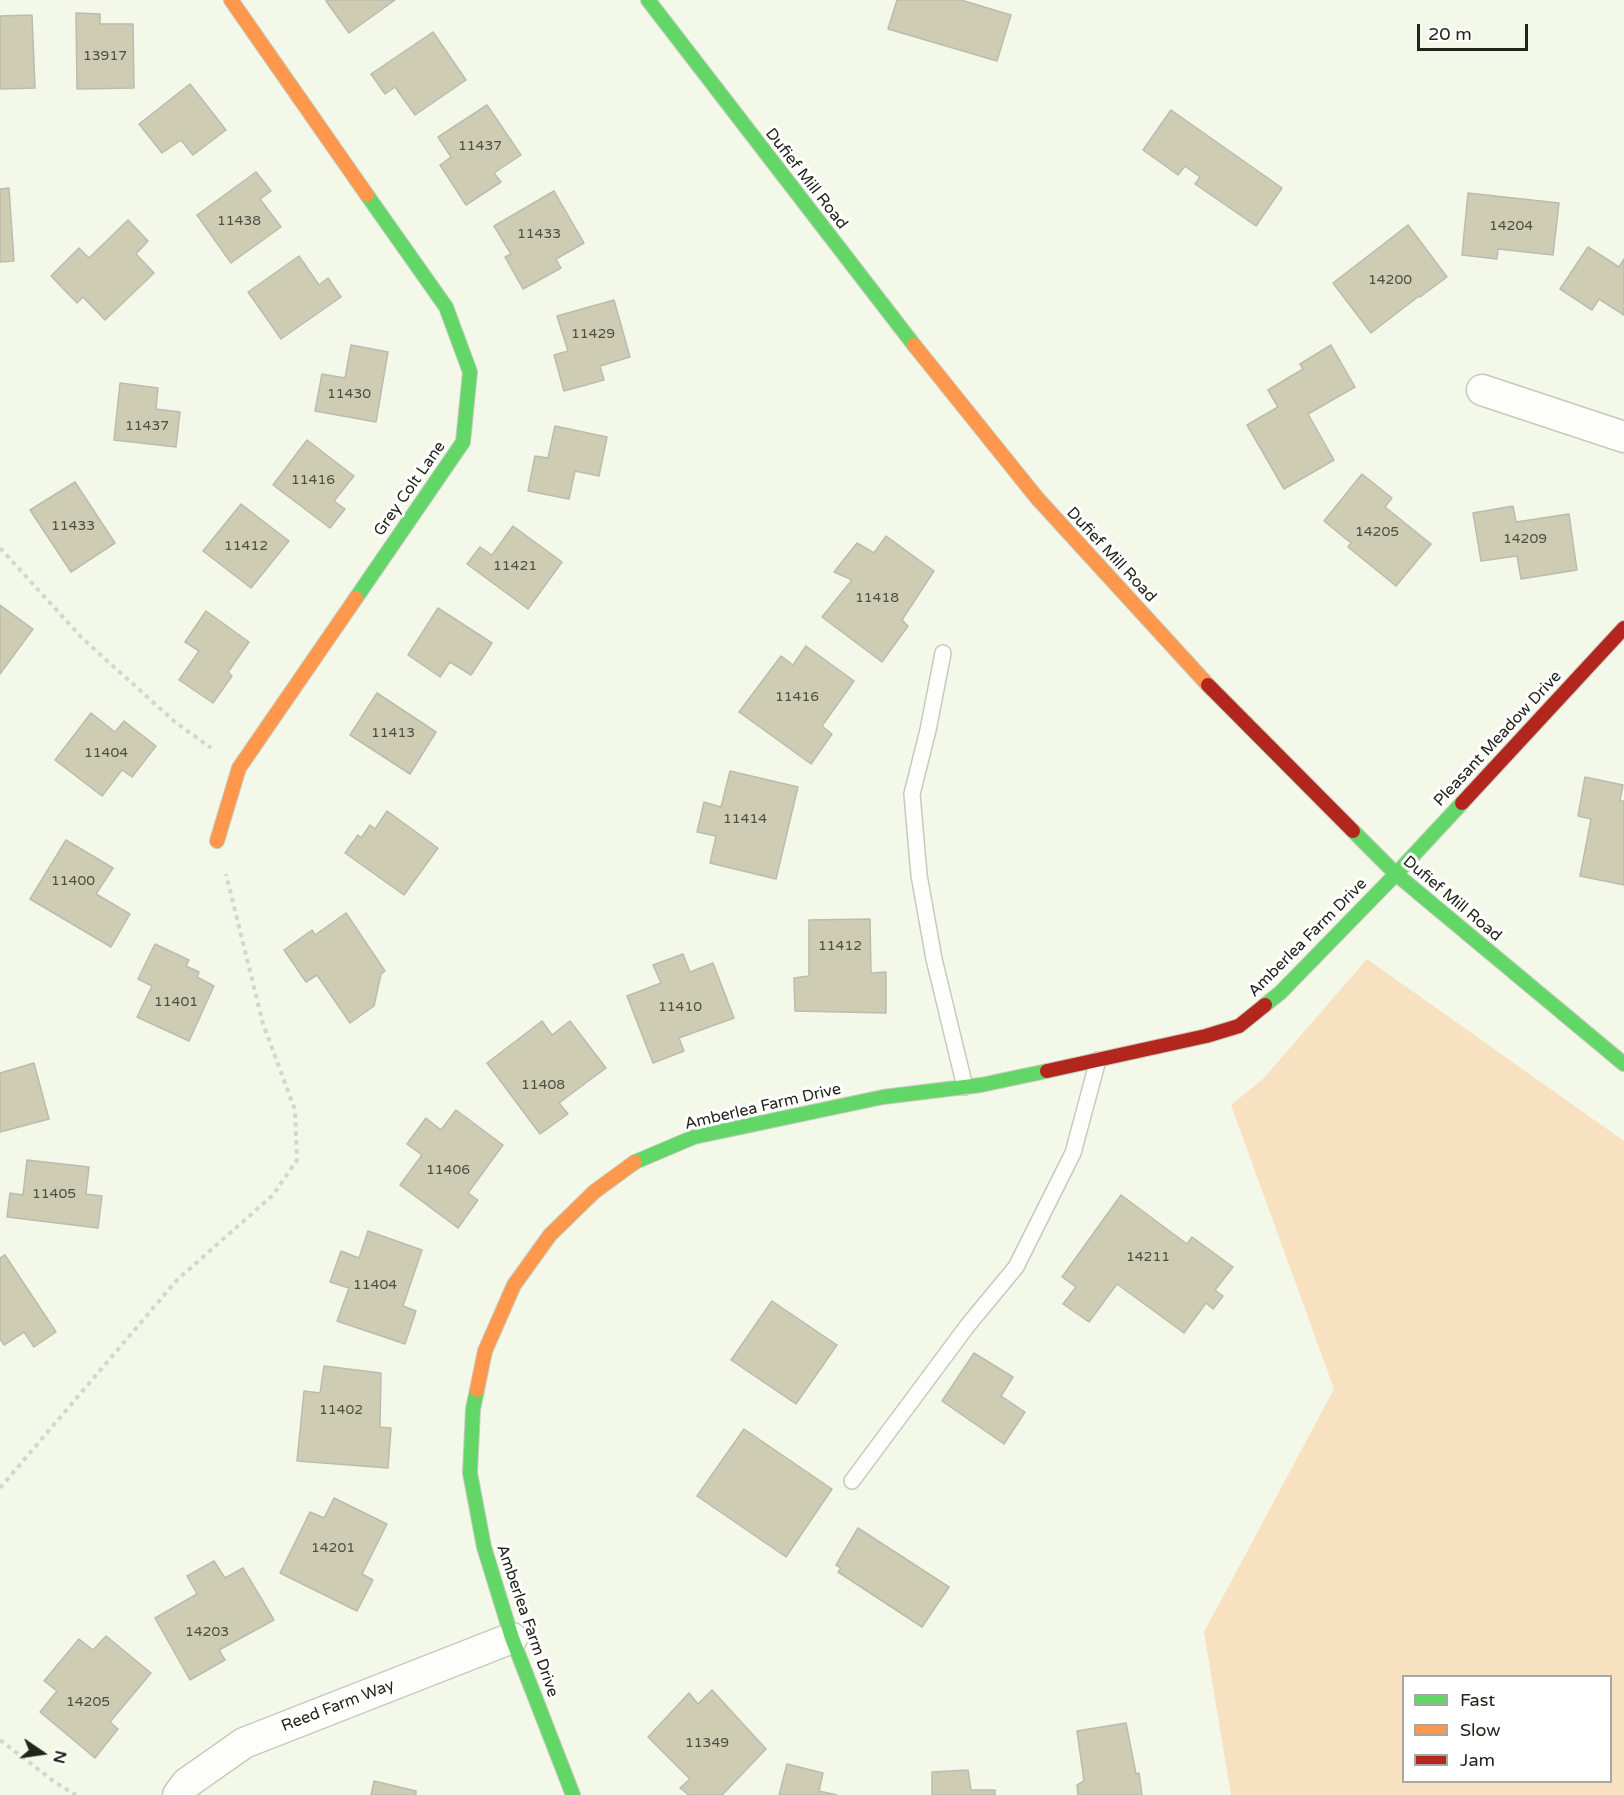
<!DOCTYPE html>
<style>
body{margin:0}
#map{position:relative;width:1624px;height:1795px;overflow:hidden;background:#f4f8e8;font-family:"Varela Round",sans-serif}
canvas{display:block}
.legend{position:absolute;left:1402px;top:1675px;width:210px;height:108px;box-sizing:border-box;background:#fff;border:2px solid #a7a8a3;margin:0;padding:8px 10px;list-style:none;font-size:18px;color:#22251a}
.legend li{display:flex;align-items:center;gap:12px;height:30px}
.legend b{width:30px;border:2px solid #a7a8a3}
.north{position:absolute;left:12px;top:1723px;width:60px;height:60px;-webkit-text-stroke:4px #fff;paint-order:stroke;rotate:103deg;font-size:16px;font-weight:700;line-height:24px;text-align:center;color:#22251a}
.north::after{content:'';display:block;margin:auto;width:21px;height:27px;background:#22251a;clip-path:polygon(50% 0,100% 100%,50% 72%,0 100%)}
.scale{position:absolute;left:1417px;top:24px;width:111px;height:27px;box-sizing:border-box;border:3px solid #22251a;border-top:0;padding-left:8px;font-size:18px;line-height:21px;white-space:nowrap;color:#22251a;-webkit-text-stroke:4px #fff;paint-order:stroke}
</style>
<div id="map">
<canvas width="1624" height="1795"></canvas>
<ul class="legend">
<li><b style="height:8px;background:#63d668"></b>Fast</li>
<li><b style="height:8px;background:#ff974d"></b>Slow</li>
<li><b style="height:8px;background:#b3261e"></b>Jam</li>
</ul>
<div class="north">N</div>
<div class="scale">20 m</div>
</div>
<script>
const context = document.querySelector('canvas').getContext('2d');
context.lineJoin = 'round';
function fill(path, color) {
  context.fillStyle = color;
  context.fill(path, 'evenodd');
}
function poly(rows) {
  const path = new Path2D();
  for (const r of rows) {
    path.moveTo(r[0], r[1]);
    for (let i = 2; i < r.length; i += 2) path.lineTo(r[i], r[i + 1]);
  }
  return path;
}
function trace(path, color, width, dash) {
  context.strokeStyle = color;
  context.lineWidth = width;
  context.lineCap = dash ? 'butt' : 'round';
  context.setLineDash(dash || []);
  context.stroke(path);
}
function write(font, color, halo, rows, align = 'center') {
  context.font = font + ' "Varela Round",sans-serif';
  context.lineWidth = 6;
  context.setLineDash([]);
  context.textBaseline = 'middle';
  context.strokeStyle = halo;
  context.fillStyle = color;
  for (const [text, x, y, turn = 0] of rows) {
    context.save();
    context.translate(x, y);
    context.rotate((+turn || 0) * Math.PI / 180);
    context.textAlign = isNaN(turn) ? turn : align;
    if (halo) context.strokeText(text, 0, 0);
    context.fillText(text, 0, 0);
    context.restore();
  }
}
const green = poly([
 [1367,959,1624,1141,1624,1795,1231,1795,1204,1632,1334,1389,1231,1105,1263,1079],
 [1610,1676,1610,1782,1404,1782,1404,1676]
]);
const building = poly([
 [327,0,395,0,349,33,326,1,327,0],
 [897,0,961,0,1011,15,997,61,888,29,897,0],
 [76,13,100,14,100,24,133,24,134,88,77,89,76,13],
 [32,15,35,88,0,89,0,16,32,15],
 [433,32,466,80,415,115,395,87,385,94,371,74,433,32],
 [190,84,226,130,193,155,181,140,162,153,139,124,190,84],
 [487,105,521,155,494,173,501,182,466,205,440,165,451,157,438,137,487,105],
 [1171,110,1282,188,1256,226,1195,184,1200,177,1185,166,1178,175,1143,150,1171,110],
 [256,172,271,191,260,199,281,227,231,263,197,215,256,172],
 [9,188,14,261,0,262,0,189,9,188],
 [554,191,584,243,556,259,561,268,523,289,505,257,511,254,494,226,554,191],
 [1468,193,1559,203,1553,255,1498,249,1497,259,1462,255,1468,193],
 [128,220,148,241,136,254,154,273,105,320,83,297,77,303,51,276,79,248,89,258,128,220],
 [1408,225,1447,277,1420,297,1419,296,1371,333,1333,283,1408,225],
 [1588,247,1619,267,1624,259,1624,315,1599,299,1592,310,1560,289,1588,247],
 [299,256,319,285,328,278,341,297,281,339,248,292,299,256],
 [614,300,630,357,600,366,604,380,564,391,554,355,568,351,557,316,614,300],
 [351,345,388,352,376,422,315,411,322,374,345,378,351,345],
 [1331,345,1355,387,1308,414,1334,460,1284,489,1247,425,1278,407,1268,390,1303,369,1300,364,1331,345],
 [120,383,158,388,156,409,180,412,176,447,114,440,120,383],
 [555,426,607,437,599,476,575,471,569,499,528,491,535,456,548,458,555,426],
 [307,440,354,476,334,501,345,509,330,528,273,485,307,440],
 [1362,474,1392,498,1385,507,1431,544,1396,586,1348,547,1351,543,1324,521,1362,474],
 [75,482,115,543,71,572,30,510,75,482],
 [241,504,289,541,251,588,203,551,241,504],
 [1513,506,1516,522,1569,514,1577,570,1521,579,1517,556,1481,561,1473,513,1513,506],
 [513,526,562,562,528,609,467,564,480,547,492,555,513,526],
 [886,536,934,571,902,620,908,626,882,662,822,617,852,580,834,572,857,543,874,553,886,536],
 [0,605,33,629,0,674,0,605],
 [438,608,492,643,471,675,450,662,440,677,408,655,438,608],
 [206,611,249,642,228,672,232,676,213,703,179,680,199,651,185,642,206,611],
 [806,646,854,681,822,726,832,734,811,764,739,712,781,656,793,665,806,646],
 [377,693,436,732,410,774,350,735,377,693],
 [91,713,115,732,124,721,156,746,132,777,122,770,102,796,55,760,91,713],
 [730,771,798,787,776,879,710,863,716,836,697,832,704,802,721,807,730,771],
 [1585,777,1623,785,1620,801,1624,801,1624,885,1580,876,1591,819,1578,816,1585,777],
 [387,811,438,848,404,895,345,853,358,835,361,838,370,825,375,829,387,811],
 [66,840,113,868,96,894,130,914,111,947,30,899,66,840],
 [346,913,385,971,381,974,374,1006,350,1023,317,975,306,982,284,950,312,930,315,935,346,913],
 [870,919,871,973,886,972,886,1013,795,1011,794,978,809,976,809,920,870,919],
 [155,944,189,960,186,966,199,972,197,977,214,986,189,1041,137,1017,152,986,138,979,155,944],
 [683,954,690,972,713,963,734,1018,679,1038,684,1051,653,1063,627,996,661,983,653,965,683,954],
 [542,1021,552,1035,570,1021,606,1068,559,1103,568,1114,540,1134,487,1063,542,1021],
 [34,1063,49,1119,0,1132,0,1073,34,1063],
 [456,1110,503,1145,468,1193,478,1200,458,1228,400,1185,422,1155,407,1144,426,1118,441,1130,456,1110],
 [27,1160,89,1167,86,1194,102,1196,98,1228,7,1217,10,1193,23,1195,27,1160],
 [1121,1195,1187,1244,1192,1237,1233,1267,1215,1290,1223,1296,1213,1309,1206,1303,1184,1333,1117,1284,1089,1322,1063,1304,1076,1287,1062,1277,1121,1195],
 [368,1231,422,1250,403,1306,416,1311,405,1344,337,1321,349,1288,330,1282,341,1251,359,1258,368,1231],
 [5,1255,56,1332,34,1347,24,1332,4,1345,0,1339,0,1258,5,1255],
 [772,1301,837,1345,796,1404,731,1360,772,1301],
 [974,1353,1013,1377,1001,1396,1025,1412,1004,1444,942,1401,974,1353],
 [324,1366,381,1373,380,1427,391,1428,388,1468,297,1461,304,1391,320,1393,324,1366],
 [744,1429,832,1489,786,1557,697,1496,744,1429],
 [334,1498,387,1524,362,1574,373,1580,357,1611,280,1573,310,1512,324,1518,334,1498],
 [858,1528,949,1587,922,1627,838,1572,841,1568,836,1565,858,1528],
 [214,1561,225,1578,243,1568,274,1620,219,1650,225,1660,190,1680,155,1618,197,1594,187,1576,214,1561],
 [106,1636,151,1673,110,1722,118,1729,95,1758,40,1712,57,1691,44,1681,79,1639,93,1650,106,1636],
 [712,1690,766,1749,722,1795,689,1795,680,1788,690,1779,648,1737,689,1693,698,1704,712,1690],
 [1126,1723,1136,1774,1139,1773,1142,1795,1078,1795,1077,1785,1084,1781,1077,1731,1126,1723],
 [787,1764,823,1773,819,1791,837,1795,779,1795,787,1764],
 [968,1770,971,1790,995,1790,995,1795,932,1795,932,1772,968,1770],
 [374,1781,416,1791,416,1795,371,1795,374,1781]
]);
const path = poly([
 [0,548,82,638,175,722,211,748],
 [0,1488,177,1280,273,1195,297,1160,295,1110,263,1024,226,874],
 [0,1740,56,1783,76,1795]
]);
const lane = poly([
 [943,653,928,730,912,794,919,875,934,959,965,1087],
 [852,1481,968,1325,1016,1267,1073,1153,1098,1060]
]);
const street = poly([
 [1482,390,1624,437],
 [178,1795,187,1783,244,1743,512,1638]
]);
const fast = poly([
 [648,0,914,345],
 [356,598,463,442,470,372,446,307,367,195],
 [1353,831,1396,874,1624,1064],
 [1265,1005,1280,993,1396,874,1462,803],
 [635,1162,694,1137,883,1097,981,1085,1047,1071],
 [477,1390,473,1409,470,1473,484,1547,512,1638,573,1795]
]);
const slow = poly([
 [231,0,367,195],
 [914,345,1037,498,1208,685],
 [217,841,239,768,356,598],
 [477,1390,485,1351,514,1285,550,1235,594,1192,635,1162]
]);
const jam = poly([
 [1208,685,1353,831],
 [1462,803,1624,628],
 [1047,1071,1206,1036,1239,1026,1265,1005]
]);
const numberNames = [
 ["13917",105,56],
 ["11437",480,146],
 ["11438",239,221],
 ["14204",1511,226],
 ["11433",539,234],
 ["14200",1390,280],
 ["11429",593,334],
 ["11430",349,394],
 ["11437",147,426],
 ["11416",313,480],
 ["11433",73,526],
 ["14205",1377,532],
 ["14209",1525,539],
 ["11412",246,546],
 ["11421",515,566],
 ["11418",877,598],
 ["11416",797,697],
 ["11413",393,733],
 ["11404",106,753],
 ["11414",745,819],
 ["11400",73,881],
 ["11412",840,946],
 ["11401",176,1002],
 ["11410",680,1007],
 ["11408",543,1085],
 ["11406",448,1170],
 ["11405",54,1194],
 ["14211",1148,1257],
 ["11404",375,1285],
 ["11402",341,1410],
 ["14201",333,1548],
 ["14203",207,1632],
 ["14205",88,1702],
 ["11349",707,1743]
];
const streetNames = [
 ["Dufief Mill Road",806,179,52],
 ["Grey Colt Lane",410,489,-55],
 ["Dufief Mill Road",1111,555,47],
 ["Pleasant Meadow Drive",1498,739,-47],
 ["Dufief Mill Road",1452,899,40],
 ["Amberlea Farm Drive",1308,938,-45],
 ["Amberlea Farm Drive",763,1107,-13],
 ["Amberlea Farm Drive",527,1621,71],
 ["Reed Farm Way",338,1706,-21]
];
fill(green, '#f8e1c0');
fill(building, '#cfccb4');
trace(building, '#bbbcaf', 1.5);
trace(lane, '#c6cabd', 18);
trace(street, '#c6cabd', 33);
trace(fast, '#c6cabd', 16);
trace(slow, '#c6cabd', 16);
trace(jam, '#c6cabd', 16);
trace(path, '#d5d5d1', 4, [4.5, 4.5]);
trace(lane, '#fdfefc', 15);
trace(street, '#fdfefc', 30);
trace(fast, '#63d668', 14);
trace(slow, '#ff974d', 14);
trace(jam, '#b3261e', 14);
write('14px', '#4d4f40', null, numberNames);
write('16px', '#22251a', '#fff', streetNames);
</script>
